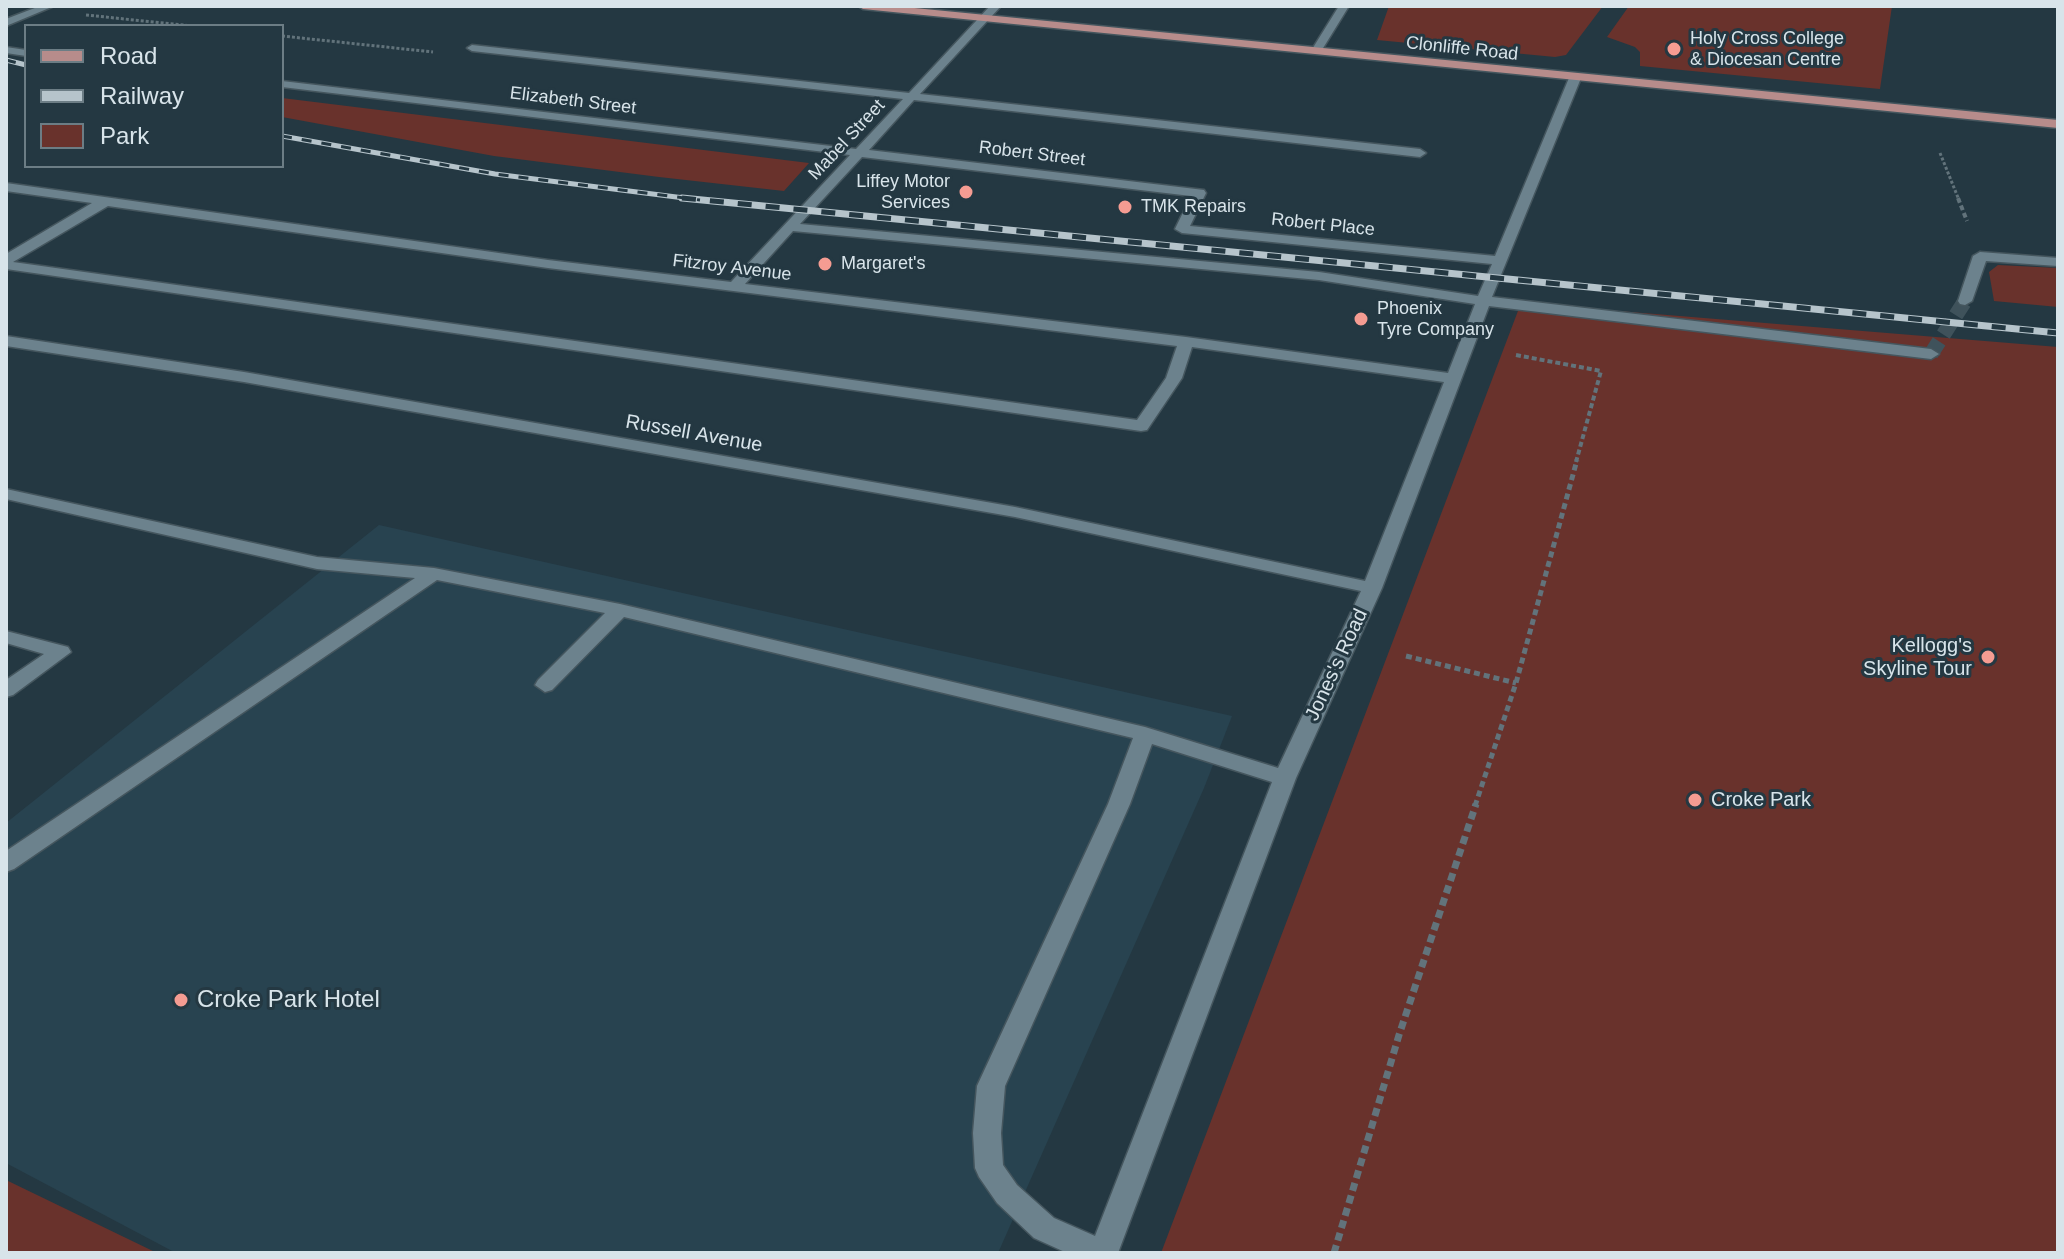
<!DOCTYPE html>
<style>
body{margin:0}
#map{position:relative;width:2064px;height:1259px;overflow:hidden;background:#243842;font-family:Arial,sans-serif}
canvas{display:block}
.frame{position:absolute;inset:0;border:8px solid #d8e4ea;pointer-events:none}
.legend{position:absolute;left:24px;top:24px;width:260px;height:144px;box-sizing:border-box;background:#243842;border:2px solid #6c7d85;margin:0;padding:10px 14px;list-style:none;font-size:24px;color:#d8e4ea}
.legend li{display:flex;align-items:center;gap:16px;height:40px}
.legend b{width:40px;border:2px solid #6c7d85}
</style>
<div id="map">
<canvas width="2064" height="1259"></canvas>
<div class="frame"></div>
<ul class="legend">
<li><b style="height:10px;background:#b78c8b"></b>Road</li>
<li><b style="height:10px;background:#b6c4cb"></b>Railway</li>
<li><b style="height:22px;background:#69322c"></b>Park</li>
</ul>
</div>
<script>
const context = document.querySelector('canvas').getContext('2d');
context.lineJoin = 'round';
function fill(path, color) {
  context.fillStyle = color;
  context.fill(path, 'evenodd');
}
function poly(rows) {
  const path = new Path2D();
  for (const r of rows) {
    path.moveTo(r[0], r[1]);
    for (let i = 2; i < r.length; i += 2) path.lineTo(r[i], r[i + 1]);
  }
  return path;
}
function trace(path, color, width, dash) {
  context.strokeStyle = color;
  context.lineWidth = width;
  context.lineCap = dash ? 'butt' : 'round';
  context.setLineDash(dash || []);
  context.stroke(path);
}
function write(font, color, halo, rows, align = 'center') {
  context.font = font + ' Arial,sans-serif';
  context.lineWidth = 6;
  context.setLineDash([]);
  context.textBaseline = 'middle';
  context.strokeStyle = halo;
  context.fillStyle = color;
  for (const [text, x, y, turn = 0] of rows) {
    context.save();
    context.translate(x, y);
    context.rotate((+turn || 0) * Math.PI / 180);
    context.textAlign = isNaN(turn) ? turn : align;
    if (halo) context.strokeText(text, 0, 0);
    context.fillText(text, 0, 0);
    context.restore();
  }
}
const built = poly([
 [379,525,1232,716,1204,788,998,1253,176,1253,6,1163,6,823]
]);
const green = poly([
 [1389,6,1603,6,1566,55,1555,57,1377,40],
 [1629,6,1892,6,1880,89,1640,66,1640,52,1635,47,1607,37],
 [282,98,809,163,784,191,659,177,494,156,282,117],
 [1998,265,2058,268,2058,307,1994,301,1989,272],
 [1521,303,2058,347,2058,1253,1161,1253],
 [6,1180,157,1253,6,1253]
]);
const minorTunnel = poly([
 [1931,354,1965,301]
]);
const pathFar3 = poly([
 [86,15,192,26],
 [282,36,433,52],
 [1940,153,1959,200]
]);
const pathFar2 = poly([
 [1958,198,1967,221],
 [1516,355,1601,371,1576,462]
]);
const pathFar1 = poly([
 [1406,656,1516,683],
 [1475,806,1516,683,1577,460]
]);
const path = poly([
 [1334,1253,1399,1035,1476,804]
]);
const minor = poly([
 [40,6,54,6,6,26,6,19,40,6],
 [990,6,1001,6,920,94,1420,149,1426,153,1420,157,914,100,869,150,1204,190,1206,193,1190,226,1495,256,1569,78,1575,75,1581,78,1492,297,1931,349,1939,354,1931,359,1489,306,1382,588,1296,778,1118,1253,1067,1253,1034,1238,997,1203,979,1177,975,1168,973,1133,977,1086,1108,804,1133,738,624,617,552,690,545,692,535,685,538,680,605,613,437,580,14,869,6,872,6,851,415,578,317,569,6,499,6,489,317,557,434,568,620,604,1145,727,1278,768,1361,591,1015,517,244,382,6,346,6,336,244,372,1015,507,1365,581,1444,382,1192,347,1182,378,1147,430,1141,431,6,269,6,254,92,203,6,191,6,183,548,260,731,282,850,155,282,87,282,81,856,149,903,99,472,51,467,48,472,45,909,93,990,6],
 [862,157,1191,196,1175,229,1182,233,1492,264,1478,296,1319,272,800,224,862,157],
 [108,206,548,268,1177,346,1166,378,1137,420,13,262,108,206],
 [793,231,1319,280,1475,304,1448,373,1186,337,745,284,793,231],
 [1152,744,1272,782,1095,1236,1054,1218,1017,1185,1003,1165,1001,1133,1005,1086,1130,804,1152,744],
 [1339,6,1349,6,1320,53,1312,53,1311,51,1339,6],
 [6,47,26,50,26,56,6,53,6,47],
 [1980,252,2058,258,2058,266,1986,261,1972,301,1965,305,1960,304,1958,301,1973,256,1980,252],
 [6,631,68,647,71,652,13,695,6,697,6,680,44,654,6,643,6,631]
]);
const major = poly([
 [858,6,894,6,2058,120,2058,128,863,9,858,6]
]);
const railFar1 = poly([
 [6,60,26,65],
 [282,136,495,174,700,200]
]);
const rail = poly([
 [682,198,2058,333]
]);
const markers = [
 [1674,49,8,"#f59c92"],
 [966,192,8,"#f59c92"],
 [1125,207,8,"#f59c92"],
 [825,264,8,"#f59c92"],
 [1361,319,8,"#f59c92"],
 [1988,657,8,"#f59c92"],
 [1695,800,8,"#f59c92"],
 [181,1000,8,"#f59c92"]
];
const farPoinames = [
 ["Holy Cross College",1690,39],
 ["& Diocesan Centre",1690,60],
 ["Liffey Motor",950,182,"right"],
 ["Services",950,203,"right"],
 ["TMK Repairs",1141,207],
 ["Margaret's",841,264],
 ["Phoenix",1377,309],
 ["Tyre Company",1377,330]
];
const farStreetnames = [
 ["Clonliffe Road",1462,49,6],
 ["Elizabeth Street",573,101,7],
 ["Mabel Street",847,140,-47],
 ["Robert Street",1032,154,7],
 ["Robert Place",1323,225,6],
 ["Fitzroy Avenue",732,268,7]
];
const streetNames = [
 ["Russell Avenue",694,434,10],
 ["Jones's Road",1337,665,-65]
];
const poiNames = [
 ["Kellogg's",1972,646],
 ["Skyline Tour",1972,669],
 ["Croke Park",1711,800,"left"]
];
const nearPoinames = [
 ["Croke Park Hotel",197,1000]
];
fill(built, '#284350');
fill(green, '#69322c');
trace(minorTunnel, '#3f525b', 15, [15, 8]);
trace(minor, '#45565e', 3);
trace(major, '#45565e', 3);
trace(pathFar3, '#62737b', 3, [3, 2]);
trace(pathFar2, '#62737b', 4, [5, 3]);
trace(pathFar1, '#62737b', 5, [6, 4]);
trace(path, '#62737b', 7, [8, 5]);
fill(minor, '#6c828d');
fill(major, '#b78c8b');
trace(railFar1, '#b6c4cb', 5);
trace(rail, '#b6c4cb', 7);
trace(railFar1, '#243842', 3, [10]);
trace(rail, '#243842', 5, [14]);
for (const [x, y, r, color] of markers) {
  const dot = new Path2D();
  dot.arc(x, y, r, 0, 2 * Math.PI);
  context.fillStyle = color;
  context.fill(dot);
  trace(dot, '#243842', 3);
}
write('18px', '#d8e4ea', '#243842', farPoinames, 'left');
write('18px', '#d8e4ea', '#243842', farStreetnames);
write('20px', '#d8e4ea', '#243842', streetNames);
write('20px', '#d8e4ea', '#243842', poiNames, 'right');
write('24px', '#d8e4ea', '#243842', nearPoinames, 'left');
</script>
